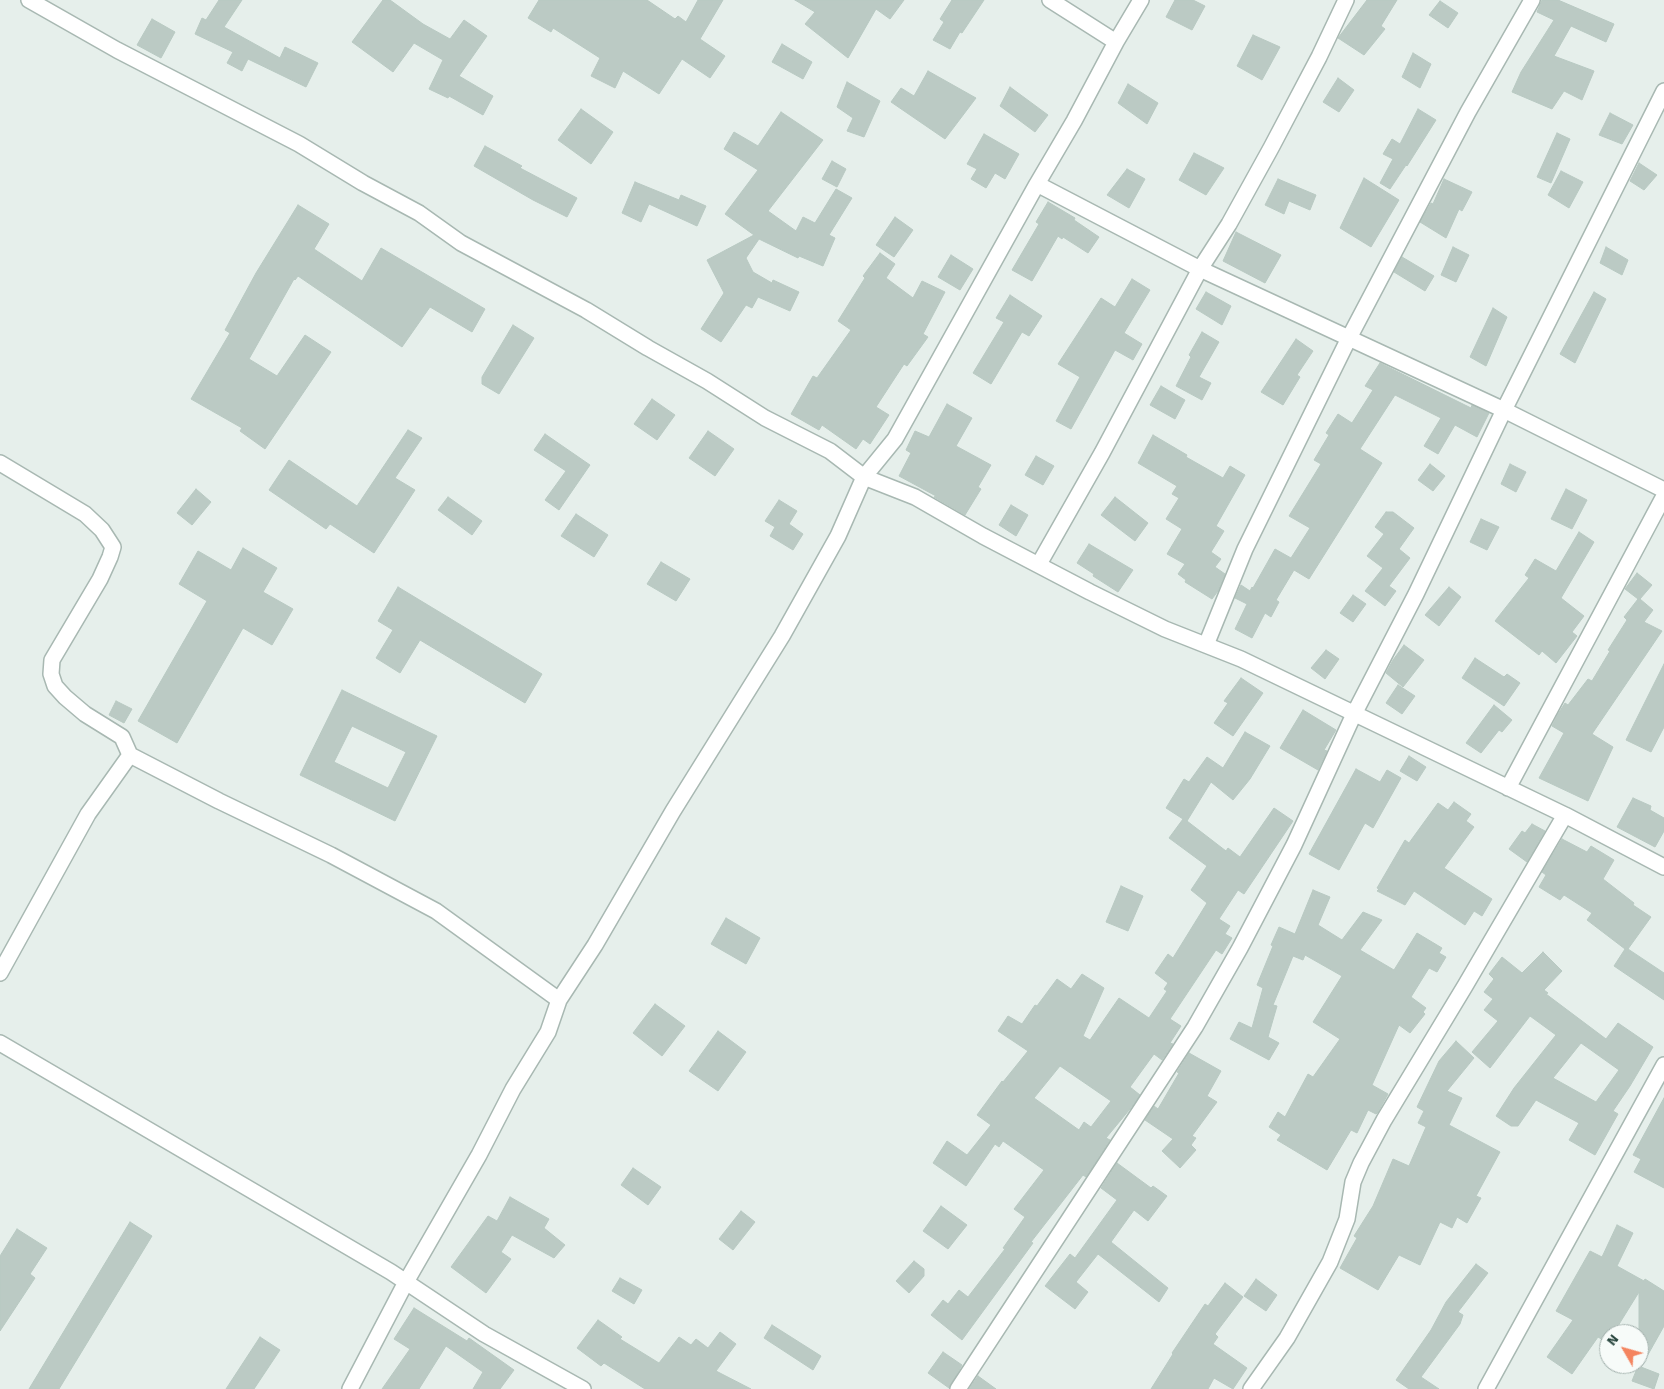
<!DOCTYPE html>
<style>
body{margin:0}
#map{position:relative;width:1664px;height:1389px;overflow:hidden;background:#e6efeb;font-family:Signika,sans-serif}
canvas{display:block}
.north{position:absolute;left:1599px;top:1324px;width:50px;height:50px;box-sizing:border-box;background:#f7fbf9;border:1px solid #a3b1ad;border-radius:50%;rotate:308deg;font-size:14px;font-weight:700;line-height:20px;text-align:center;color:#24423a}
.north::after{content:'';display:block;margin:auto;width:18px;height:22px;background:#f4845f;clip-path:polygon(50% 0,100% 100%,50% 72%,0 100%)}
</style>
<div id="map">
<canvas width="1664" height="1389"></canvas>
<div class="north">N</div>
</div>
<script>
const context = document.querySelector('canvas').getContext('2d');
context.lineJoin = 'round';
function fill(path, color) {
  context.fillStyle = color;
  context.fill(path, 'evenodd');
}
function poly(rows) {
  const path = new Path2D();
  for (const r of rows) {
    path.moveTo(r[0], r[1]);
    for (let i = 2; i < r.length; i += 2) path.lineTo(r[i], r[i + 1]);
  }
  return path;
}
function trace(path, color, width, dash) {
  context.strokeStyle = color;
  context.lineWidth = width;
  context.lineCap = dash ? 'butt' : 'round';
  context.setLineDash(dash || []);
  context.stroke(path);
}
const building = poly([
 [219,0,242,0,224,27,280,58,285,47,318,63,306,87,248,59,242,71,227,63,233,52,195,34,202,18,206,20,219,0],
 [383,0,390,0,423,24,450,39,464,20,487,36,459,76,493,96,483,115,449,96,448,98,429,89,443,60,414,43,393,72,352,42,383,0],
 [539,0,647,0,675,19,678,16,686,22,698,0,723,0,700,39,725,56,710,78,682,59,659,94,623,71,615,88,591,76,600,58,553,28,551,32,528,18,539,0],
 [795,0,904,0,890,19,876,9,848,58,805,24,815,12,795,0],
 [952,0,984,0,962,33,960,32,950,49,933,40,944,22,940,19,952,0],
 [1175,0,1193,0,1205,6,1192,30,1166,17,1175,0],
 [1367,0,1397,0,1381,26,1385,29,1364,55,1338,38,1367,0],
 [1542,0,1558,0,1614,24,1606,42,1571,26,1554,56,1594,71,1582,100,1564,91,1552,109,1512,92,1521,72,1554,20,1537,12,1542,0],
 [1440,1,1458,13,1448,28,1429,15,1440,1],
 [152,19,175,32,161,58,137,45,152,19],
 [1253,35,1280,47,1262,80,1237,66,1253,35],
 [782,44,812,62,803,79,772,62,782,44],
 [1413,53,1431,64,1420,88,1402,77,1413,53],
 [928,71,976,98,945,139,891,102,901,88,914,96,928,71],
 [1338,78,1354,90,1339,112,1323,102,1338,78],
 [847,82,880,101,864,137,847,131,853,118,837,107,847,82],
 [1128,84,1158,103,1147,124,1118,103,1128,84],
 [1010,87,1048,115,1035,132,1000,106,1010,87],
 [581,109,613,132,591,164,558,140,581,109],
 [1418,109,1436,120,1407,166,1406,165,1390,189,1380,183,1393,159,1383,154,1392,139,1400,144,1418,109],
 [781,112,823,140,768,211,796,231,803,217,815,223,836,189,852,198,829,235,835,238,823,266,799,256,798,258,759,239,746,258,753,272,772,283,773,280,799,292,790,311,758,297,752,308,746,305,721,342,701,329,724,293,707,260,754,235,725,214,758,170,724,149,734,132,758,146,781,112],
 [1610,113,1633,125,1622,144,1599,135,1610,113],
 [1557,133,1570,139,1551,183,1537,177,1557,133],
 [984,134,1019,154,1005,179,995,173,986,188,971,179,977,169,967,164,984,134],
 [485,146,522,166,520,168,577,198,567,217,533,200,474,166,485,146],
 [1194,153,1224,168,1206,195,1179,180,1194,153],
 [832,161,846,169,837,187,822,179,832,161],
 [1639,163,1657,175,1644,190,1630,181,1639,163],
 [1127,169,1145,179,1129,208,1107,195,1127,169],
 [1561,171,1583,182,1569,208,1548,195,1561,171],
 [1364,178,1399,200,1371,247,1340,228,1364,178],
 [1278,179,1316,195,1310,210,1289,201,1284,214,1265,205,1278,179],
 [1444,179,1472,192,1462,211,1459,209,1446,238,1420,222,1431,203,1433,204,1444,179],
 [635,182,679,200,681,195,706,206,697,226,649,204,641,222,622,213,635,182],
 [1048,202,1075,218,1074,220,1099,237,1088,253,1063,237,1062,239,1058,236,1032,281,1012,270,1039,224,1036,222,1048,202],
 [298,205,329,224,314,249,362,281,381,248,485,309,472,332,430,307,402,347,298,276,295,280,294,279,249,359,277,376,305,335,331,352,265,449,240,431,242,428,191,399,230,333,225,330,256,273,298,205],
 [895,217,913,230,894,257,876,245,895,217],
 [1236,232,1281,255,1265,283,1223,261,1236,232],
 [1453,247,1469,255,1456,282,1441,275,1453,247],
 [1606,247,1628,260,1622,275,1600,263,1606,247],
 [880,253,895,264,886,278,913,298,922,281,945,292,923,334,928,337,907,366,904,364,876,407,889,415,870,444,863,439,856,449,822,425,819,430,791,414,813,376,817,378,851,330,838,321,865,278,863,276,880,253],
 [951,255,973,269,960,290,938,277,951,255],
 [1402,257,1434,276,1425,291,1394,272,1402,257],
 [1132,279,1150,290,1124,333,1142,344,1133,360,1115,350,1071,429,1056,421,1080,377,1058,364,1101,298,1115,307,1132,279],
 [1206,292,1231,306,1222,325,1196,309,1206,292],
 [1594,292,1606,299,1575,363,1560,354,1594,292],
 [1010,295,1042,316,1029,336,1022,332,991,384,973,373,1004,322,996,318,1010,295],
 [1493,308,1507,317,1486,366,1470,357,1493,308],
 [513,325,534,338,499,394,482,384,482,377,513,325],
 [1202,332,1219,342,1199,377,1211,383,1202,400,1176,386,1191,357,1189,355,1202,332],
 [1296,339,1313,351,1297,375,1300,377,1283,405,1261,392,1296,339],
 [1380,363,1471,408,1472,405,1489,413,1477,437,1455,425,1438,454,1424,446,1441,418,1395,395,1360,449,1382,463,1309,579,1294,570,1276,600,1279,602,1271,617,1265,613,1252,638,1235,629,1247,604,1235,598,1241,585,1250,591,1252,587,1253,588,1275,549,1291,558,1310,528,1289,516,1321,464,1314,460,1329,435,1326,433,1338,414,1352,423,1373,390,1365,386,1380,363],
 [1161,386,1185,400,1175,419,1150,405,1161,386],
 [652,399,675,415,657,440,634,424,652,399],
 [947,404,972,418,956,446,991,465,978,487,981,489,965,515,934,497,936,496,899,476,911,453,906,450,915,431,929,437,947,404],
 [408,430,422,438,395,478,415,490,374,553,330,524,326,529,269,490,289,460,357,506,408,430],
 [708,431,734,449,715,476,689,458,708,431],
 [545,434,590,465,559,510,545,500,566,471,534,450,545,434],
 [1153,435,1187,455,1186,457,1223,478,1230,466,1245,475,1216,526,1224,531,1211,552,1221,559,1215,567,1225,574,1218,591,1212,599,1185,582,1186,580,1178,574,1185,564,1167,554,1182,529,1166,519,1179,498,1172,494,1177,486,1138,463,1153,435],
 [1036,456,1054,466,1043,485,1025,475,1036,456],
 [1430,464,1445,476,1433,491,1418,480,1430,464],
 [1510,464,1526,472,1516,492,1501,484,1510,464],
 [196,489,211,502,192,525,177,513,196,489],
 [1566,489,1587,500,1572,529,1551,519,1566,489],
 [448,497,482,521,472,535,438,510,448,497],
 [1115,497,1148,523,1135,541,1101,515,1115,497],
 [779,500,797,511,789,524,803,534,793,550,770,536,775,527,765,521,779,500],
 [1011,505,1028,515,1016,536,999,525,1011,505],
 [1386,512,1393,512,1414,528,1399,549,1410,558,1389,586,1396,591,1385,606,1365,591,1383,568,1367,556,1384,534,1375,527,1386,512],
 [576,514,608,535,594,557,561,536,576,514],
 [1481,519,1499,527,1487,550,1470,542,1481,519],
 [1579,532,1594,542,1561,598,1584,616,1572,632,1577,636,1556,663,1542,651,1539,655,1495,621,1529,578,1525,575,1535,559,1556,571,1579,532],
 [1089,544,1133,570,1118,592,1093,576,1094,574,1077,563,1089,544],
 [243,548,277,568,263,592,293,609,272,645,243,628,177,743,138,721,207,601,179,584,198,551,231,570,243,548],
 [661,562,690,579,676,601,647,584,661,562],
 [1637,573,1652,585,1640,599,1653,610,1644,622,1662,631,1592,734,1613,747,1588,801,1539,778,1564,733,1552,726,1558,714,1565,703,1568,705,1588,679,1592,681,1610,651,1608,650,1627,620,1624,617,1638,599,1625,589,1637,573],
 [398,587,542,674,525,703,420,640,400,673,376,658,393,630,378,621,398,587],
 [1449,587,1461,597,1439,626,1425,615,1449,587],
 [1353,595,1366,604,1353,622,1340,613,1353,595],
 [1404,645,1424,660,1403,687,1386,673,1393,660,1404,645],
 [1326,650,1339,659,1325,679,1311,668,1326,650],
 [1475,658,1504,677,1507,674,1520,683,1504,706,1462,678,1475,658],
 [1664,664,1664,727,1651,752,1626,740,1664,664],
 [1241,678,1263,693,1233,736,1214,723,1228,703,1224,701,1241,678],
 [1398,685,1415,696,1402,714,1386,703,1398,685],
 [342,690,437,736,395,821,300,775,342,690],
 [352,726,406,752,388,788,334,762,352,726],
 [116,701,132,709,124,723,109,715,116,701],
 [1494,705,1512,720,1502,732,1499,730,1481,753,1466,743,1494,705],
 [1303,710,1336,730,1324,750,1327,751,1318,770,1280,748,1303,710],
 [1245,732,1270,746,1250,779,1233,800,1211,782,1187,821,1226,851,1228,848,1240,857,1274,808,1293,821,1244,894,1238,890,1219,919,1230,926,1225,934,1232,938,1222,954,1216,950,1170,1019,1181,1026,1170,1043,1173,1044,1162,1060,1154,1054,1130,1087,1140,1095,1130,1109,1106,1138,1110,1140,1086,1177,1083,1175,1031,1242,1033,1243,962,1340,931,1315,943,1300,948,1304,959,1290,968,1297,1005,1249,1003,1248,1025,1217,1014,1209,1044,1170,1003,1141,999,1147,995,1144,966,1186,933,1163,947,1141,967,1155,991,1125,977,1115,1002,1081,1003,1082,1028,1051,998,1031,1008,1016,1022,1024,1035,1005,1037,1006,1057,979,1071,989,1082,974,1104,988,1083,1036,1090,1040,1119,998,1149,1018,1167,991,1164,989,1168,983,1155,973,1168,954,1173,958,1207,903,1191,890,1207,866,1169,838,1183,819,1166,808,1184,779,1189,782,1207,757,1223,768,1245,732],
 [1060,1066,1111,1101,1091,1127,1084,1122,1079,1130,1034,1098,1060,1066],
 [1409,756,1426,767,1417,781,1400,771,1409,756],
 [1356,769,1380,782,1387,770,1401,778,1373,828,1365,823,1339,870,1309,854,1356,769],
 [1633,798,1651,806,1650,810,1664,818,1664,831,1655,847,1617,827,1633,798],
 [1454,802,1471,814,1466,821,1474,827,1444,868,1492,899,1482,916,1474,911,1465,925,1414,891,1405,905,1377,891,1379,889,1377,888,1405,840,1409,843,1438,803,1448,810,1454,802],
 [1532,824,1545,831,1527,862,1509,849,1522,831,1525,833,1532,824],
 [1562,839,1587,852,1591,846,1614,860,1603,879,1634,903,1633,905,1651,917,1628,949,1664,973,1664,1000,1614,966,1625,949,1587,920,1592,913,1564,895,1560,900,1539,887,1546,875,1542,872,1562,839],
 [1121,886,1143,896,1128,931,1106,922,1121,886],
 [1313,890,1330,897,1318,925,1342,940,1363,912,1382,920,1360,950,1394,970,1417,933,1442,948,1439,953,1446,957,1437,972,1429,968,1411,997,1426,1008,1423,1012,1425,1014,1410,1033,1399,1025,1372,1085,1388,1094,1378,1112,1376,1114,1368,1110,1357,1133,1351,1130,1327,1170,1277,1140,1281,1135,1269,1127,1278,1112,1285,1117,1308,1074,1313,1077,1340,1039,1313,1022,1342,976,1305,955,1303,960,1293,956,1273,1005,1277,1006,1268,1037,1279,1043,1269,1060,1230,1039,1239,1022,1252,1028,1263,988,1257,985,1273,946,1271,945,1279,927,1295,934,1313,890],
 [726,918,760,938,746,964,711,944,726,918],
 [1543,952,1562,971,1544,990,1548,993,1546,994,1606,1039,1618,1023,1653,1047,1630,1086,1613,1111,1618,1114,1595,1155,1569,1140,1579,1123,1536,1100,1518,1126,1511,1126,1496,1116,1514,1088,1556,1035,1530,1016,1490,1068,1472,1052,1498,1021,1484,1010,1493,999,1484,992,1494,979,1489,974,1502,957,1522,973,1543,952],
 [1581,1043,1619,1070,1596,1102,1553,1078,1581,1043],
 [655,1004,685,1026,662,1056,633,1033,655,1004],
 [718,1031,746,1052,718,1091,689,1071,718,1031],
 [1456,1041,1474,1058,1447,1091,1462,1098,1449,1125,1500,1152,1476,1196,1481,1198,1467,1223,1457,1217,1452,1228,1440,1222,1420,1265,1399,1255,1378,1290,1340,1268,1357,1238,1354,1236,1373,1206,1393,1159,1409,1166,1426,1127,1418,1123,1424,1111,1417,1107,1439,1061,1456,1041],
 [1189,1053,1221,1071,1207,1096,1217,1102,1192,1136,1196,1138,1191,1145,1196,1150,1180,1168,1162,1151,1173,1139,1145,1120,1154,1106,1158,1109,1179,1073,1177,1072,1189,1053],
 [1664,1098,1664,1188,1634,1172,1641,1159,1633,1155,1664,1098],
 [1117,1163,1151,1188,1153,1186,1167,1196,1148,1221,1134,1210,1111,1242,1168,1288,1159,1302,1098,1254,1076,1282,1088,1292,1075,1309,1045,1286,1070,1254,1075,1258,1117,1200,1101,1188,1117,1163],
 [633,1168,661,1187,648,1205,621,1185,633,1168],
 [510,1197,549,1219,544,1228,565,1245,554,1258,512,1235,501,1252,511,1259,486,1293,451,1267,488,1216,497,1221,510,1197],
 [941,1206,967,1225,948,1249,923,1231,941,1206],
 [741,1211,755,1222,733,1250,719,1239,741,1211],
 [130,1222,152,1236,59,1389,29,1389,130,1222],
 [1617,1225,1633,1233,1617,1266,1644,1281,1645,1279,1664,1291,1664,1326,1641,1367,1659,1374,1654,1389,1632,1381,1638,1366,1639,1367,1639,1292,1613,1334,1609,1334,1608,1343,1598,1337,1572,1374,1547,1357,1573,1320,1556,1311,1590,1251,1602,1257,1617,1225],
 [17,1229,47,1248,30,1274,35,1278,0,1331,0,1256,17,1229],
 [914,1261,924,1269,924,1276,909,1293,896,1281,914,1261],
 [1476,1264,1488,1273,1458,1312,1463,1315,1460,1324,1421,1377,1439,1389,1409,1389,1396,1380,1431,1330,1446,1302,1476,1264],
 [620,1278,642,1290,634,1304,612,1291,620,1278],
 [1256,1279,1277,1295,1266,1311,1244,1296,1256,1279],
 [1225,1283,1243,1297,1215,1334,1218,1337,1213,1344,1247,1368,1233,1389,1214,1378,1208,1389,1151,1389,1173,1354,1172,1353,1205,1304,1208,1306,1225,1283],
 [414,1308,467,1341,469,1338,514,1370,500,1389,473,1389,483,1372,446,1346,419,1389,382,1389,410,1349,394,1339,414,1308],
 [598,1320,622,1337,620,1339,659,1363,679,1337,691,1345,696,1339,708,1348,720,1332,736,1344,716,1371,751,1389,645,1389,604,1363,601,1366,577,1348,598,1320],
 [772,1325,821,1356,813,1370,764,1338,772,1325],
 [260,1337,280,1350,254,1389,226,1389,260,1337],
 [943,1352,962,1365,949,1388,928,1373,943,1352],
 [978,1376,996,1389,969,1389,978,1376]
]);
const minor = poly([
 [29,0,117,50,299,144,363,183,419,213,461,243,586,310,648,348,707,381,765,418,830,451,864,477,915,497,983,536,1090,592,1165,629,1241,659,1565,815,1664,867],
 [1050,0,1116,42],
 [1037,184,1200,269,1504,410,1664,490],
 [0,463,85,514,102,530,113,547,110,557,100,579,52,660,51,674,55,686,65,697,85,714,122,737,130,755,219,801,331,855,436,911,559,1000],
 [1039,564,1102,453,1200,269,1229,224,1271,148,1319,57,1346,0],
 [1206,645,1245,549,1349,338,1468,112,1532,0],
 [1508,788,1664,496],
 [0,973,88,814,130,755],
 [0,1043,391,1272,484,1334,583,1389],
 [350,1389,406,1282,479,1155,513,1089,548,1032,559,1000,595,945,673,811,782,636,838,536,864,477,895,439,1037,184,1074,121,1116,42,1141,0],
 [958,1389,1195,1027,1240,948,1294,845,1354,714,1416,594,1504,410,1664,91],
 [1251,1389,1287,1338,1330,1262,1347,1219,1353,1182,1361,1163,1384,1120,1465,986,1565,815],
 [1486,1389,1664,1065]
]);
fill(building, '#bbcac4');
trace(building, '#b8c9c2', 1);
trace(minor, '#a8b8b2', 18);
trace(minor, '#fff', 15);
</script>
